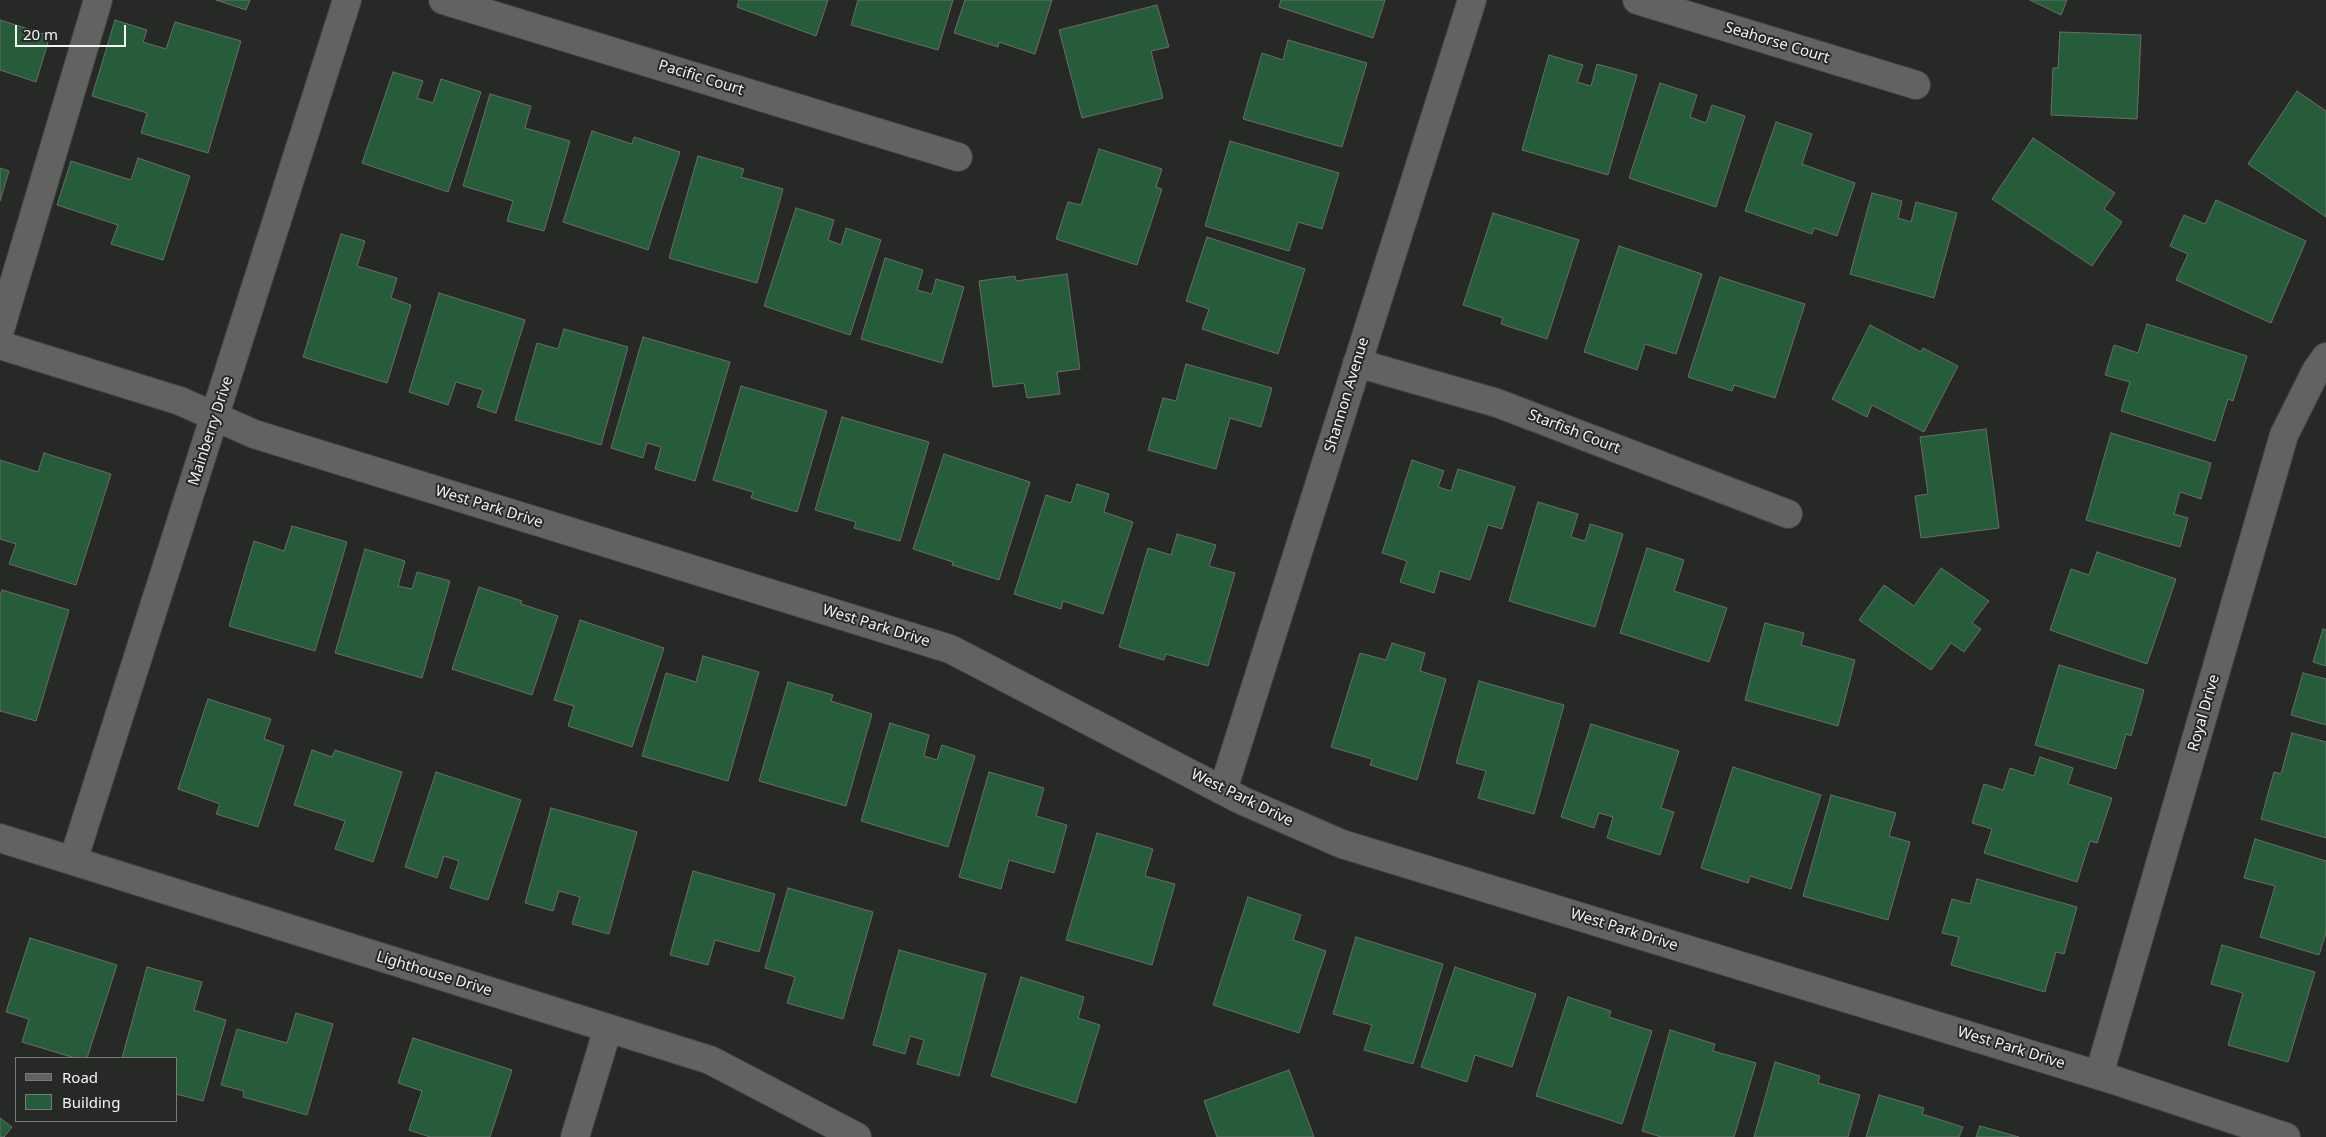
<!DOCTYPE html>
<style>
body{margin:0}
#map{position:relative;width:2326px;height:1137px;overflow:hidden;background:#272927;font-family:"Noto Sans",sans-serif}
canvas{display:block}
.legend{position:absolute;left:15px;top:1057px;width:162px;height:65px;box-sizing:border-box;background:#272927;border:1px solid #797b79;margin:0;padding:6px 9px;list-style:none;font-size:15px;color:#f3f5f3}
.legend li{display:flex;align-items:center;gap:10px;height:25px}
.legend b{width:25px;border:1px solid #797b79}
.scale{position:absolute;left:15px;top:25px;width:111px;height:22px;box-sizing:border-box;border:2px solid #f3f5f3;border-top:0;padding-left:6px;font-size:15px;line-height:18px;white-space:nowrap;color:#f3f5f3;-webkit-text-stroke:4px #272927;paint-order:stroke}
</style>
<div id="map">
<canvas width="2326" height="1137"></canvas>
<ul class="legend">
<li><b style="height:6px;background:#616361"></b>Road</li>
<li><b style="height:14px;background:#265c3a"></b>Building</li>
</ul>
<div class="scale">20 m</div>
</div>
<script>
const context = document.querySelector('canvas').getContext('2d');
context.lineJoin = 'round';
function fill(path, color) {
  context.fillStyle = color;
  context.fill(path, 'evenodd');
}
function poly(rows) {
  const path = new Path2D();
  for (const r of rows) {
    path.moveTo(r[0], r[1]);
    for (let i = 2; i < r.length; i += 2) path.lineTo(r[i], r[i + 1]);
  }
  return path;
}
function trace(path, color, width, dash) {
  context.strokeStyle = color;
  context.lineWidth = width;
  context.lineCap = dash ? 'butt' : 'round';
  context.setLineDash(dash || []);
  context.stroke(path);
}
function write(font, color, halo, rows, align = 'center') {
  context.font = font + ' "Noto Sans",sans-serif';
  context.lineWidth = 4;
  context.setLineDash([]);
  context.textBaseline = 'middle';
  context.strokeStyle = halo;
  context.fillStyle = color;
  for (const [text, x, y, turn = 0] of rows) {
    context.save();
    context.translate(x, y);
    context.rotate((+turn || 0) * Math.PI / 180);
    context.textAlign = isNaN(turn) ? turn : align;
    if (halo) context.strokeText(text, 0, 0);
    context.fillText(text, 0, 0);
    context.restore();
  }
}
const building = poly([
 [216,0,250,0,246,10,216,0],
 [739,0,828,0,816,36,737,7,739,0],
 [858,0,953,0,938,50,851,25,858,0],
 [965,0,1052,0,1035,54,999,42,998,47,954,33,965,0],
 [1281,0,1385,0,1373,38,1279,7,1281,0],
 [2030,0,2067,0,2061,15,2030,0],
 [1157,5,1169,47,1151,51,1163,98,1082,118,1059,30,1157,5],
 [0,20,50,36,36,82,0,70,0,20],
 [115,20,147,30,143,42,166,49,175,22,241,41,208,153,141,133,147,113,92,96,115,20],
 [2060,32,2141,35,2137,119,2051,115,2053,68,2058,68,2060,32],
 [1288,40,1367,63,1342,147,1243,119,1262,53,1283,60,1288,40],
 [1549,55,1583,65,1577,82,1591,86,1597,64,1637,75,1608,175,1522,150,1549,55],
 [393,72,423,81,417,98,433,103,441,79,481,92,448,192,362,163,393,72],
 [1660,83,1697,95,1690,117,1706,123,1712,105,1745,116,1716,207,1629,178,1660,83],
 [2297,91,2326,111,2326,217,2248,164,2297,91],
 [490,94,531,106,525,128,570,141,544,231,507,221,513,201,463,186,490,94],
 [1776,122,1812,134,1802,164,1855,183,1837,236,1814,228,1812,234,1745,211,1776,122],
 [592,131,632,144,634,137,680,152,648,250,563,222,592,131],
 [2033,138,2115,193,2104,209,2122,222,2092,266,1992,199,2033,138],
 [1230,141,1339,173,1322,229,1298,222,1289,251,1205,226,1230,141],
 [1099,149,1162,169,1156,187,1162,189,1137,265,1056,239,1068,202,1081,205,1099,149],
 [698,156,744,169,741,177,783,189,757,283,669,258,698,156],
 [138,158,190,176,163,260,111,244,118,225,57,205,71,161,131,180,138,158],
 [0,168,9,171,0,201,0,168],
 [1872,193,1902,201,1898,218,1911,222,1916,202,1957,213,1934,298,1850,274,1872,193],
 [2216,200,2306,241,2271,323,2176,280,2188,254,2170,246,2184,215,2205,224,2216,200],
 [796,208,834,220,828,240,841,245,846,228,881,240,850,335,764,306,796,208],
 [1493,213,1579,240,1547,339,1501,324,1503,318,1463,305,1493,213],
 [341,234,365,241,357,266,397,278,391,298,411,305,387,383,303,357,341,234],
 [1207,237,1305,269,1278,354,1202,329,1209,309,1186,301,1207,237],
 [1619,246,1702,274,1676,354,1645,344,1637,370,1584,352,1619,246],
 [885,258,923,270,917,290,932,294,936,279,964,287,942,363,861,339,885,258],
 [1067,274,1080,369,1057,372,1060,394,1027,398,1024,383,993,387,979,281,1015,276,1016,281,1067,274],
 [1720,277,1805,304,1775,398,1734,385,1732,391,1688,377,1720,277],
 [439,293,525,320,496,413,477,407,483,390,456,382,448,405,409,392,439,293],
 [2147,324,2247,356,2233,401,2228,399,2215,441,2121,411,2130,382,2105,375,2114,345,2138,353,2147,324],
 [1870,325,1921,352,1923,348,1958,366,1924,432,1872,405,1867,417,1832,399,1870,325],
 [564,329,628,347,601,445,515,420,537,343,558,349,564,329],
 [643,337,730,362,695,481,655,469,661,447,647,443,643,458,611,448,643,337],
 [1186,364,1272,388,1261,427,1230,418,1216,469,1148,450,1163,398,1176,401,1186,364],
 [741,386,827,411,797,512,751,498,753,492,713,480,741,386],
 [842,417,929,442,900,541,854,528,856,522,815,510,842,417],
 [1986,429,1999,528,1921,538,1915,496,1928,494,1920,437,1986,429],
 [2111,433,2211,463,2201,499,2180,492,2174,514,2188,518,2180,547,2086,520,2111,433],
 [44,453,111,474,76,585,9,564,16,544,0,539,0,460,38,472,44,453],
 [944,454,1030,482,999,580,952,565,953,562,913,549,944,454],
 [1412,460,1444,471,1438,487,1451,491,1458,469,1515,487,1502,529,1488,525,1470,580,1440,571,1434,593,1400,582,1407,561,1382,553,1412,460],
 [1077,484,1109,494,1104,512,1133,522,1103,614,1063,601,1061,609,1014,594,1046,495,1071,503,1077,484],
 [1538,502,1578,514,1571,537,1585,541,1590,524,1623,534,1595,627,1509,601,1538,502],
 [292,526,347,542,315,651,229,626,254,541,284,551,292,526],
 [1177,534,1216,545,1209,566,1235,573,1208,666,1166,654,1164,660,1119,647,1148,548,1171,555,1177,534],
 [1647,548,1684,560,1674,591,1727,608,1709,662,1620,633,1647,548],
 [365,549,405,561,398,586,412,589,417,572,450,581,422,678,335,653,365,549],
 [2097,552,2176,579,2147,664,2050,630,2071,569,2089,575,2097,552],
 [1941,568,1989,601,1972,623,1981,629,1964,652,1951,643,1931,670,1859,620,1884,585,1914,606,1941,568],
 [479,587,522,601,521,604,558,616,532,695,452,669,479,587],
 [2,590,69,610,36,721,0,711,0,596,2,590],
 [580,620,664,648,632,747,568,726,574,706,554,700,580,620],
 [1765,623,1804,633,1801,645,1855,660,1838,726,1745,700,1765,623],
 [2323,629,2326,630,2326,666,2313,662,2323,629],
 [1392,643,1425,653,1420,671,1446,679,1417,780,1370,765,1372,759,1331,747,1360,653,1386,660,1392,643],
 [703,656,759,672,728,781,642,756,666,673,696,682,703,656],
 [2059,665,2144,690,2131,736,2126,734,2116,769,2035,745,2059,665],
 [2303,673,2326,679,2326,725,2291,715,2303,673],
 [1479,681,1564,705,1534,814,1478,798,1486,771,1456,763,1479,681],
 [788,682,833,695,831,701,872,714,846,806,759,781,788,682],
 [208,699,271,719,264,739,284,746,258,827,216,814,220,804,178,789,208,699],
 [890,723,929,735,924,756,937,760,942,745,975,756,948,847,861,821,890,723],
 [1591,724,1679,751,1661,808,1674,812,1660,855,1607,838,1613,817,1599,813,1594,828,1561,817,1591,724],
 [2292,733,2326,742,2326,838,2261,819,2274,772,2281,774,2292,733],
 [312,750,332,757,335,750,402,772,373,862,335,849,345,821,294,805,312,750],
 [2040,757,2073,768,2068,784,2112,798,2097,843,2090,841,2077,882,1984,853,1992,829,1972,823,1984,784,2003,790,2010,768,2034,776,2040,757],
 [1733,767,1821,795,1791,889,1750,876,1748,883,1701,868,1733,767],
 [436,772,521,800,488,900,450,888,459,861,444,856,437,878,405,867,436,772],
 [989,772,1044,788,1036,816,1067,825,1054,873,1009,860,1001,889,959,877,989,772],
 [1831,795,1896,813,1889,836,1910,842,1888,920,1803,896,1831,795],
 [551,808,637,832,609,934,572,924,580,897,559,891,553,911,525,903,551,808],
 [1097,833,1153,849,1145,876,1175,884,1152,965,1066,940,1097,833],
 [2255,839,2326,861,2326,933,2319,955,2260,937,2275,886,2244,878,2255,839],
 [693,871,775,894,759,952,715,940,708,965,670,955,693,871],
 [1977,879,2077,907,2064,954,2056,952,2045,992,1951,965,1959,937,1942,933,1952,899,1970,904,1977,879],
 [788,888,873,912,843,1019,787,1003,795,977,765,968,788,888],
 [1248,897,1301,915,1293,940,1326,951,1299,1033,1213,1005,1248,897],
 [1356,937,1443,964,1413,1064,1364,1050,1372,1025,1333,1014,1356,937],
 [30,938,117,965,87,1058,75,1058,22,1042,29,1019,6,1012,30,938],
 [2222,945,2315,972,2288,1062,2228,1045,2243,993,2211,984,2222,945],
 [899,950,986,974,959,1076,917,1064,924,1040,910,1036,905,1054,873,1045,899,950],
 [147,967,202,982,194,1010,226,1020,203,1101,176,1094,176,1058,122,1058,147,967],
 [1455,967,1536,994,1512,1067,1475,1055,1467,1082,1421,1067,1455,967],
 [1021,977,1084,997,1078,1018,1100,1025,1076,1103,991,1076,1021,977],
 [1568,997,1611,1011,1609,1017,1652,1031,1622,1124,1536,1096,1568,997],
 [296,1013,333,1024,307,1115,243,1097,244,1091,221,1085,237,1029,287,1043,296,1013],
 [1670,1030,1715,1044,1713,1051,1756,1063,1734,1137,1661,1137,1642,1131,1670,1030],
 [413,1038,512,1070,490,1137,430,1137,409,1130,422,1091,398,1083,413,1038],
 [1775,1062,1820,1076,1818,1083,1860,1095,1848,1137,1754,1137,1775,1062],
 [1289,1070,1314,1137,1217,1137,1204,1101,1289,1070],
 [1879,1095,1924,1108,1922,1114,1963,1127,1959,1137,1866,1137,1879,1095],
 [0,1118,12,1127,4,1137,0,1137,0,1118],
 [1980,1126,2019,1137,1976,1137,1980,1126]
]);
const minor = poly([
 [443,0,958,157],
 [1637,0,1916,85],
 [0,330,98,0],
 [0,345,180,401,254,434,950,649,1243,801,1342,844,2114,1080,2286,1137],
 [1357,363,1497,403,1788,514],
 [1223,790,1472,0],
 [0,838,710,1060,857,1137],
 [73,861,347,0],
 [2099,1075,2284,435,2316,371,2326,357],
 [575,1137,608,1028]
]);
const streetNames = [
 ["Seahorse Court",1777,43,17],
 ["Pacific Court",701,78,17],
 ["Shannon Avenue",1347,395,-73],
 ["Mainberry Drive",211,431,-72],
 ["Starfish Court",1574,432,21],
 ["West Park Drive",489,507,17],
 ["West Park Drive",876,626,17],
 ["Royal Drive",2204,713,-74],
 ["West Park Drive",1242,798,26],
 ["West Park Drive",1624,930,17],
 ["Lighthouse Drive",434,974,17],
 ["West Park Drive",2011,1048,17]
];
fill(building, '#265c3a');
trace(building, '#6a6d6b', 1);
trace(minor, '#424442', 30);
trace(minor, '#616361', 28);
write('15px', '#f3f5f3', '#272927', streetNames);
</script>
